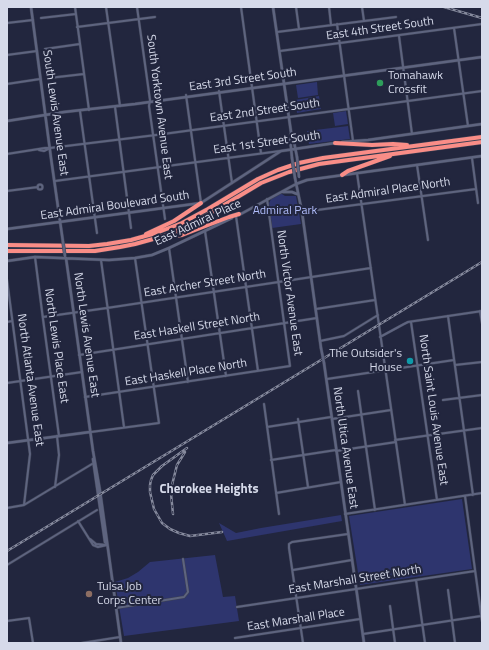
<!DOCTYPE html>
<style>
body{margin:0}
#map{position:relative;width:489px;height:650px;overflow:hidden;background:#22263e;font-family:"Titillium Web",sans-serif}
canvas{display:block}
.frame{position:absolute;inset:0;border:8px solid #d6daea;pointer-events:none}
</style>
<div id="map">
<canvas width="489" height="650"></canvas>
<div class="frame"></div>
</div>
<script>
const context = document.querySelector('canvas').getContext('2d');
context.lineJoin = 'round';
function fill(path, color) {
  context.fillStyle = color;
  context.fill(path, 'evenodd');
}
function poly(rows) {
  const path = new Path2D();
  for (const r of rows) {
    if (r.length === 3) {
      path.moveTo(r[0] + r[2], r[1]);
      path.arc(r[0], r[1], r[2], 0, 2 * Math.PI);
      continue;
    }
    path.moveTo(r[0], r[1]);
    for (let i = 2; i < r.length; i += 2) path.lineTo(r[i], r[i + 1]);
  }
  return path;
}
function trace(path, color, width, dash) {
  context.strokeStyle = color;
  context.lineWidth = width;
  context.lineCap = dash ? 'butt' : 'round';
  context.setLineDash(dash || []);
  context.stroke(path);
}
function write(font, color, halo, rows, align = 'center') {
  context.font = font + ' "Titillium Web",sans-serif';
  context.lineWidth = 4;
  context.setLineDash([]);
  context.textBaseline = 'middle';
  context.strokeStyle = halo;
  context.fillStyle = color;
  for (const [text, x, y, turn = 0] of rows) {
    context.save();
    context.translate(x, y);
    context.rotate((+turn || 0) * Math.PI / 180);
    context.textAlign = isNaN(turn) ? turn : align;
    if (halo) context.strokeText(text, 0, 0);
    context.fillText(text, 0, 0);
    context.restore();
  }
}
const green = poly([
 [317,82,318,95,298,98,296,85],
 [319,96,321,109,297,113,295,100],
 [346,111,348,124,335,126,333,113],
 [348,126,350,139,309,144,307,131],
 [280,194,282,194,285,196,296,196,301,224,272,228,269,203,271,199],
 [462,499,472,569,360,585,349,516],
 [341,515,342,521,227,541,219,523,236,533,261,528],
 [215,555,223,597,235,596,239,621,124,636,115,582,128,578,138,572,150,562]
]);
const street = poly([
 [75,7,89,110],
 [106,7,120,106],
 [137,7,150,100,149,106,165,219],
 [241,7,261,153],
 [296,7,299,29],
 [329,7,331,25],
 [362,7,364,21],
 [41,18,76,14],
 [7,23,33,20],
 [337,24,353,141],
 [77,27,155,17],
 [454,28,468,126],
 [277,32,396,17],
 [399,36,412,134],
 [45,49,80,44],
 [280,51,482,24],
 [7,55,37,51],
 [49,78,84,74],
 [7,84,40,79],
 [219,91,232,183],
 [186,95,201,203],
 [115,107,131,228],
 [80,111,97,233],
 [39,150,44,151,50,148],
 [7,154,45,148,50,148,156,135,482,91],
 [472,158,478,203],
 [417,165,428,240],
 [357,173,405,505],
 [55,181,280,151],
 [40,187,2.5],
 [7,191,38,187],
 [302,212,476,189],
 [236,216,258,371],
 [205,231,226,376],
 [169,248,188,382],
 [35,257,43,319,59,436],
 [101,260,124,427],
 [7,280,30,454,24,505],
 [316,309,375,300],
 [480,311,482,323],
 [448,316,473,495],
 [43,317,107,308,371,268],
 [7,322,12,321],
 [411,322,437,500],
 [380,337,404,324,408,322,482,311],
 [320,341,344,336,378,315],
 [79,355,317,318],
 [455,365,482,362],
 [327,379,454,360],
 [7,383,82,372],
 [358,391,375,510],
 [85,397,290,366,267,199],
 [443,400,482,395],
 [264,404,279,514],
 [298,419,308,487],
 [332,419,391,410],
 [267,427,331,417],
 [91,432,159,423,135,258],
 [395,440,482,428],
 [336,451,396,442],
 [271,460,336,450],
 [55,487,59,455,57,436],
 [276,493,341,482],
 [465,496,482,621],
 [7,508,24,505,92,464],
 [345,514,482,493],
 [78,521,93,545,98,547,107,545],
 [90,539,96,544,106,545],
 [7,565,97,510],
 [293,570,352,560],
 [416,580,425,643],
 [448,590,455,643],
 [390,606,395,643],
 [237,607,475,571],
 [116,608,184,597,188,592,183,559],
 [7,621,29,618,33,643],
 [363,634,481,616],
 [235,638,360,619],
 [82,643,120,637],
 [303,643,289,548,289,544,292,542,348,534]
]);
const secondary = poly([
 [31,7,51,158,63,242],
 [273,7,291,132,293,137,297,157],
 [7,121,64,112,135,104,482,57],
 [291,133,290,137,292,158],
 [342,142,368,140,482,124],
 [295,178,302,212,321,348],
 [283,192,292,192,297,194],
 [239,215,296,184,307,180,482,156],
 [7,229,201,203,281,151,335,143],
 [66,258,93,451,100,491,121,643],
 [7,261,35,257,109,260,135,258,152,255,169,248,232,218],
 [324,363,364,643],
 [7,443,90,432],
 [93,459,105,542,107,544]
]);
const highway = poly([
 [335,143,372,145,393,144,407,145],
 [342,175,348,171,390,156],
 [146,234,174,221,201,203],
 [165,237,182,235,229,217,239,214],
 [7,245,89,246,107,244,131,240,156,233,182,223,208,209,258,179,278,170,299,163,323,158,482,137],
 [7,251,95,251,120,247,135,244,164,236,194,223,261,183,289,172,319,164,482,142]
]);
const rail = poly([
 [444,7,482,18],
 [187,448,162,466,153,475,151,480,150,485,150,492,154,509,162,523,170,529,179,533,190,536,222,532],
 [173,514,171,494,172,485,177,465,185,452],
 [7,551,482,262]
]);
const secondaryBridge = poly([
 [297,157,299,177],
 [292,158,295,178],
 [63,242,65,256],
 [321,348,324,363]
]);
const markers = [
 [380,83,4,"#2e9e5b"],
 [410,361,4,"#0f9aa8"],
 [89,594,4,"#8d6e63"]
];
const streetNames = [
 ["East 4th Street South",380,29,-8],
 ["East 3rd Street South",243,80,-8],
 ["South Yorktown Avenue East",159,107,83],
 ["East 2nd Street South",265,111,-8],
 ["South Lewis Avenue East",55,113,82],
 ["East 1st Street South",267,143,-8],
 ["East Admiral Place North",388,191,-8],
 ["East Admiral Boulevard South",115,206,-8],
 ["East Admiral Place",198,223,-25],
 ["East Archer Street North",205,284,-9],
 ["North Victor Avenue East",289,293,82],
 ["East Haskell Street North",197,327,-9],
 ["North Lewis Avenue East",86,335,82],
 ["North Lewis Place East",56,346,82],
 ["East Haskell Place North",186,373,-9],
 ["North Atlanta Avenue East",30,380,82],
 ["North Saint Louis Avenue East",433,410,82],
 ["North Utica Avenue East",345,448,82],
 ["East Marshall Street North",355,580,-9],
 ["East Marshall Place",296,620,-9]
];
const poiNames = [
 ["Tomahawk",388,76],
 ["Crossfit",388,90],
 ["The Outsider's",402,354,"right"],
 ["House",402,368,"right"],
 ["Tulsa Job",97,587],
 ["Corps Center",97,601]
];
const parkNames = [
 ["Admiral Park",285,211]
];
const neighbourhoodNames = [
 ["Cherokee Heights",209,490]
];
fill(green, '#2e356e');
trace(street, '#3c4054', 3);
trace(secondary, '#3c4054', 3.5);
trace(highway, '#3c4054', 5);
trace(street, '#5e647f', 2);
trace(secondary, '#5e647f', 2.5);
trace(highway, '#f98d87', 4);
trace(rail, '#868a9d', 2.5);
trace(rail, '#22263e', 1, [3]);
trace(secondaryBridge, '#3c4054', 3.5, []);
trace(secondaryBridge, '#5e647f', 2.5);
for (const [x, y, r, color] of markers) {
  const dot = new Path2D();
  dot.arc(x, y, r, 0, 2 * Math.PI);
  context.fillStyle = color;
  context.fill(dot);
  trace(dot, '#22263e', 1.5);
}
write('12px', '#d6daea', '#22263e', streetNames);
write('12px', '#d6daea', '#22263e', poiNames, 'left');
write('12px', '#b0bcfa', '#22263e', parkNames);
write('bold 13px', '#d6daea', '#22263e', neighbourhoodNames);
</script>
